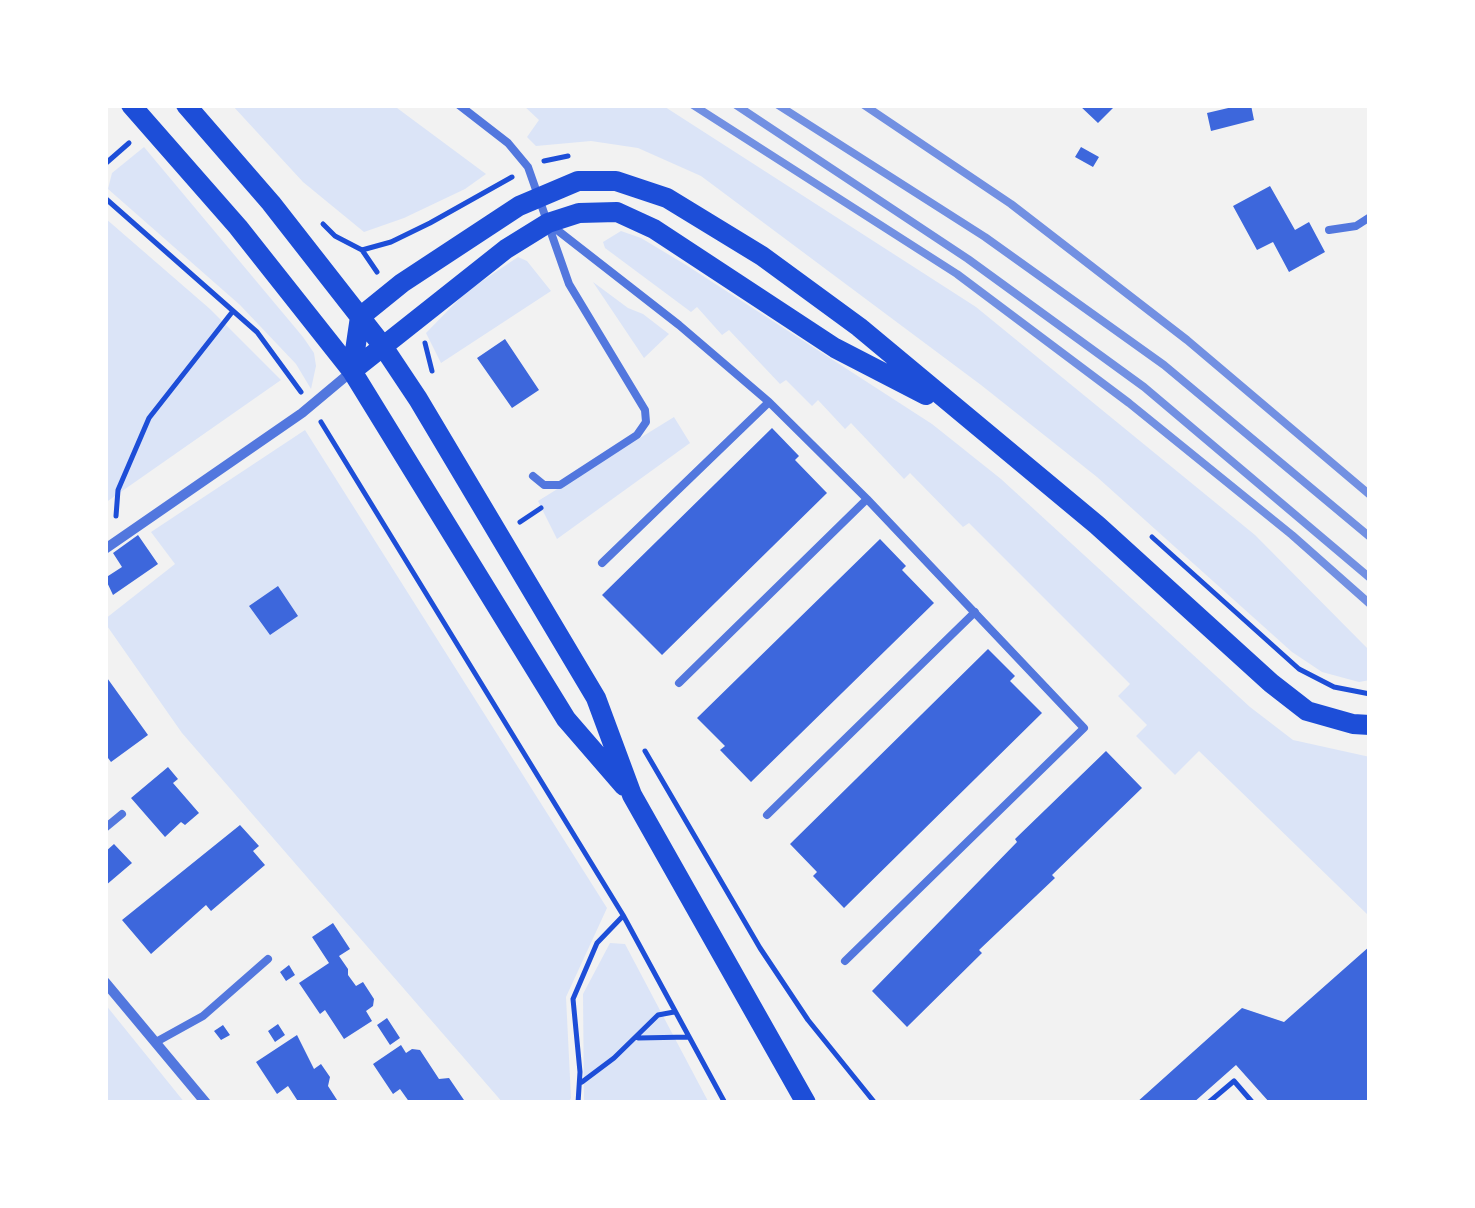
<!DOCTYPE html>
<style>
body{margin:0}
#map{position:relative;width:1475px;height:1208px;overflow:hidden;background:#f2f2f2;font-family:"Nunito Sans",sans-serif}
canvas{display:block}
.frame{position:absolute;inset:0;border:108px solid #fff;pointer-events:none}
</style>
<div id="map">
<canvas width="1475" height="1208"></canvas>
<div class="frame"></div>
</div>
<script>
const context = document.querySelector('canvas').getContext('2d');
context.lineJoin = 'round';
function fill(path, color) {
  context.fillStyle = color;
  context.fill(path, 'evenodd');
}
function poly(rows) {
  const path = new Path2D();
  for (const r of rows) {
    path.moveTo(r[0], r[1]);
    for (let i = 2; i < r.length; i += 2) path.lineTo(r[i], r[i + 1]);
  }
  return path;
}
function trace(path, color, width, dash) {
  context.strokeStyle = color;
  context.lineWidth = width;
  context.lineCap = dash ? 'butt' : 'round';
  context.setLineDash(dash || []);
  context.stroke(path);
}
const green = poly([
 [232,105,393,105,486,174,465,189,404,218,364,232,303,182],
 [523,105,662,105,976,307,1255,535,1370,651,1370,680,1359,682,1322,672,1292,652,1097,477,981,385,701,176,638,148,591,141,536,146,527,137,539,120],
 [144,147,303,337,314,353,316,366,311,389,296,364,240,305,108,189,112,173],
 [105,218,210,309,281,380,105,503],
 [621,231,641,238,686,265,932,424,1001,479,1250,707,1293,740,1370,757,1370,917,1199,751,1175,775,1136,736,1147,725,1118,696,1130,684,969,523,963,527,910,473,904,479,851,423,845,429,818,400,812,406,786,380,780,384,729,330,722,335,697,307,691,312,605,248,603,242],
 [518,257,527,261,551,291,441,363,426,333,466,292],
 [593,282,628,308,643,314,669,334,644,358],
 [674,417,690,443,557,539,538,501],
 [305,430,607,908,566,997,571,1098,568,1103,503,1103,182,733,105,623,105,619,175,564,151,532],
 [610,943,625,944,709,1103,584,1103,583,994],
 [105,1004,185,1103,105,1103]
]);
const building = poly([
 [1079,105,1116,105,1098,123],
 [1241,105,1251,105,1254,120,1211,131,1207,113],
 [1081,147,1099,157,1093,167,1075,157],
 [1270,186,1295,230,1309,222,1325,252,1289,272,1273,242,1257,250,1233,206],
 [505,339,539,390,512,408,477,358],
 [772,428,799,456,795,460,827,493,662,655,602,595],
 [138,535,158,564,113,595,105,578,122,567,113,553],
 [880,539,906,566,902,570,934,603,751,782,720,750,725,746,697,718],
 [278,586,298,616,270,635,249,606],
 [988,649,1015,676,1010,681,1042,713,844,908,813,876,817,872,790,844],
 [105,675,148,735,111,762,105,754],
 [1106,751,1142,788,1052,875,1055,878,979,950,982,953,907,1027,872,991,1017,842,1015,839],
 [168,767,178,779,173,783,199,813,185,825,181,822,165,837,131,798],
 [240,825,259,846,253,851,265,865,211,911,206,905,151,954,122,920],
 [114,844,132,863,105,886,105,852],
 [333,923,350,949,339,956,348,969,348,975,356,986,363,982,374,999,373,1006,366,1011,372,1021,344,1039,325,1010,320,1014,299,983,329,963,312,937],
 [1370,946,1370,1103,1270,1103,1236,1065,1193,1103,1136,1103,1242,1008,1284,1022],
 [289,965,295,975,286,981,280,972],
 [387,1018,400,1038,390,1045,377,1025],
 [278,1024,285,1035,275,1042,268,1031],
 [223,1025,230,1035,221,1040,214,1031],
 [297,1035,314,1069,321,1064,330,1077,328,1086,339,1103,299,1103,288,1086,277,1094,256,1062],
 [401,1045,406,1053,412,1049,420,1050,439,1079,449,1078,466,1103,410,1103,400,1089,393,1094,373,1064]
]);
const path = poly([
 [544,161,568,156],
 [105,164,129,143],
 [105,198,257,332,301,392],
 [323,224,335,236,362,250,377,272],
 [362,250,391,242,430,223,512,177],
 [425,343,432,371],
 [321,422,623,915,725,1103],
 [116,516,118,490,149,418,233,311],
 [520,522,541,508],
 [1152,537,1299,669,1334,687,1370,694],
 [645,751,760,948,808,1020,875,1103],
 [638,1038,689,1037],
 [582,1082,614,1058,658,1015,674,1012],
 [578,1103,580,1072,573,999,597,943,622,917],
 [1208,1103,1234,1081,1253,1103]
]);
const service = poly([
 [459,105,508,143,528,167,569,284,645,410,646,422,637,435,560,485,544,485,533,476],
 [552,226,679,325,769,402,867,499,1084,728,845,961],
 [1329,230,1356,226,1370,217],
 [602,563,769,402],
 [679,683,867,499],
 [767,815,975,612],
 [105,828,122,814],
 [156,1042,203,1016,268,959]
]);
const minor = poly([
 [105,549,302,413,351,372],
 [105,982,206,1103]
]);
const secondary = poly([
 [131,105,238,227,352,371,566,719,624,786],
 [186,105,271,203,382,345,418,399,596,698,632,795,806,1103],
 [352,371,360,317,402,283,519,206,578,181,616,181,667,198,762,256,859,327,1097,525,1271,683,1307,711,1353,724,1370,725],
 [352,371,506,249,548,223,579,213,617,212,654,229,835,348,926,395]
]);
const rail = poly([
 [693,105,957,274,1129,403,1292,535,1370,604],
 [736,105,968,259,1144,387,1370,578],
 [778,105,985,237,1164,365,1370,537],
 [864,105,1011,204,1187,340,1370,495]
]);
fill(green, '#dbe4f7');
fill(building, '#3d67dc');
trace(path, '#1d4ed8', 5);
trace(service, '#5277de', 8);
trace(minor, '#5277de', 10);
trace(secondary, '#1d4ed8', 20);
trace(rail, '#7290e2', 8);
</script>
